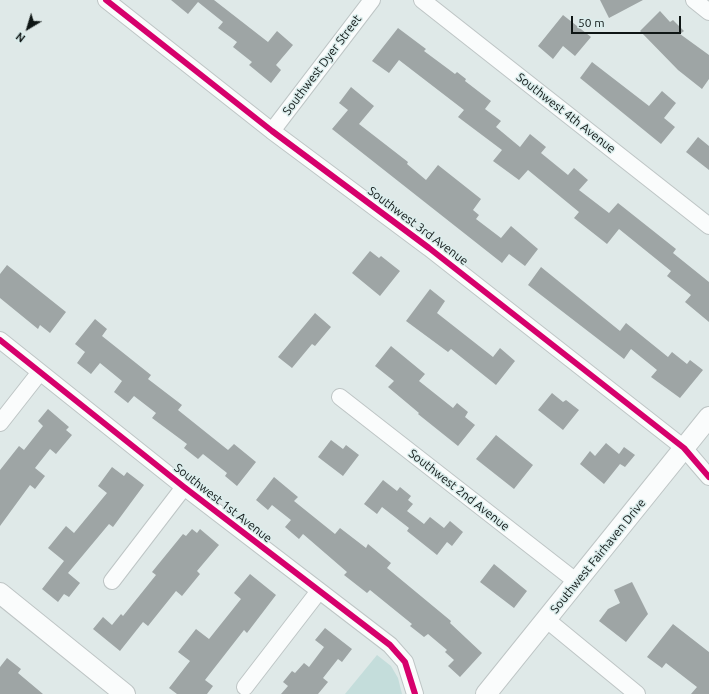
<!DOCTYPE html>
<style>
body{margin:0}
#map{position:relative;width:709px;height:694px;overflow:hidden;background:#dfe9e8;font-family:Ubuntu,sans-serif}
canvas{display:block}
.north{position:absolute;left:8px;top:8px;width:40px;height:40px;-webkit-text-stroke:3px #dbedec;paint-order:stroke;rotate:218deg;font-size:11px;font-weight:700;line-height:16px;text-align:center;color:#0f1615}
.north::after{content:'';display:block;margin:auto;width:14px;height:18px;background:#0f1615;clip-path:polygon(50% 0,100% 100%,50% 72%,0 100%)}
.scale{position:absolute;left:571px;top:16px;width:110px;height:18px;box-sizing:border-box;border:2px solid #0f1615;border-top:0;padding-left:5px;font-size:12px;line-height:14px;white-space:nowrap;color:#0f1615;-webkit-text-stroke:3px #dbedec;paint-order:stroke}
</style>
<div id="map">
<canvas width="709" height="694"></canvas>
<div class="north">N</div>
<div class="scale">50 m</div>
</div>
<script>
const context = document.querySelector('canvas').getContext('2d');
context.lineJoin = 'round';
function fill(path, color) {
  context.fillStyle = color;
  context.fill(path, 'evenodd');
}
function poly(rows) {
  const path = new Path2D();
  for (const r of rows) {
    path.moveTo(r[0], r[1]);
    for (let i = 2; i < r.length; i += 2) path.lineTo(r[i], r[i + 1]);
  }
  return path;
}
function trace(path, color, width, dash) {
  context.strokeStyle = color;
  context.lineWidth = width;
  context.lineCap = dash ? 'butt' : 'round';
  context.setLineDash(dash || []);
  context.stroke(path);
}
function write(font, color, halo, rows, align = 'center') {
  context.font = font + ' Ubuntu,sans-serif';
  context.lineWidth = 3;
  context.setLineDash([]);
  context.textBaseline = 'middle';
  context.strokeStyle = halo;
  context.fillStyle = color;
  for (const [text, x, y, turn = 0] of rows) {
    context.save();
    context.translate(x, y);
    context.rotate((+turn || 0) * Math.PI / 180);
    context.textAlign = isNaN(turn) ? turn : align;
    if (halo) context.strokeText(text, 0, 0);
    context.fillText(text, 0, 0);
    context.restore();
  }
}
const green = poly([
 [377,655,391,666,398,678,402,694,345,694]
]);
const building = poly([
 [171,0,214,0,268,42,277,31,293,45,276,65,281,70,271,83,249,65,252,62,233,47,237,42,218,28,223,22,198,2,188,14],
 [600,0,643,0,609,18],
 [660,11,670,22,673,20,684,31,680,34,709,55,709,79,702,89,678,70,640,31],
 [563,15,591,37,575,56,563,46,553,59,538,46],
 [398,28,426,49,424,51,455,74,457,72,466,79,465,81,491,101,485,109,501,121,496,127,520,147,530,134,546,147,541,153,568,175,574,168,588,180,579,190,609,213,618,203,676,249,673,253,709,282,709,322,685,302,691,295,667,276,671,271,619,229,607,244,574,218,579,212,528,170,519,180,493,161,502,150,458,117,464,110,399,60,389,73,372,61],
 [592,62,649,106,662,91,676,103,664,118,675,127,661,144,580,78],
 [351,87,374,106,359,124,408,162,407,164,426,180,438,165,481,199,473,210,479,215,476,219,501,238,511,226,538,249,525,266,509,254,502,263,332,129,348,110,339,103],
 [698,137,709,146,709,170,686,152],
 [370,251,379,258,381,256,400,271,380,296,352,273],
 [7,265,66,312,50,333,40,325,38,329,0,298,0,274],
 [541,267,620,331,626,323,668,357,672,352,687,364,690,360,703,370,680,398,651,377,657,370,631,349,624,359,528,285],
 [430,289,445,301,437,313,493,357,500,348,515,361,496,385,451,349,448,352,406,321],
 [315,313,331,327,315,346,312,344,292,368,278,357],
 [95,319,107,329,102,336,151,375,148,379,182,405,178,410,228,450,234,444,256,462,237,486,225,476,227,473,203,454,198,459,184,448,187,444,152,418,156,413,134,396,128,403,114,392,122,381,100,363,91,374,77,363,85,352,75,344],
 [391,346,425,374,419,381,453,408,457,403,468,412,465,417,475,425,458,446,418,414,419,413,388,387,394,381,375,366],
 [552,393,563,402,566,400,579,410,563,430,538,410],
 [48,409,69,427,66,430,72,435,56,454,50,449,35,468,45,476,35,489,30,485,0,526,0,470,19,446,24,450,43,426,38,421],
 [496,435,533,465,514,489,476,459],
 [331,440,343,449,346,445,359,455,343,476,318,457],
 [606,443,619,454,624,447,635,455,625,467,620,464,604,484,580,464,590,451,595,456],
 [112,467,124,476,127,472,144,485,113,527,109,524,68,573,80,583,69,597,64,594,58,602,42,589,64,561,48,548,66,526,74,533,107,493,98,486],
 [274,477,298,497,294,501,335,534,340,528,366,548,368,544,391,563,387,568,451,621,450,623,482,653,460,677,448,666,454,660,445,652,447,650,428,634,424,637,410,626,412,624,370,590,367,593,344,575,347,572,303,534,299,539,285,527,291,520,272,505,268,510,256,500],
 [383,480,397,491,400,487,411,496,408,500,413,504,407,511,424,524,430,517,444,528,450,521,463,532,452,546,447,542,437,555,407,531,409,528,382,507,377,514,364,504],
 [192,529,197,533,200,529,219,545,197,571,200,574,182,596,176,591,148,626,143,622,120,651,93,629,103,617,112,625,121,614,123,616,156,575,152,572,183,534,186,536],
 [494,564,527,591,514,608,480,582],
 [250,574,276,595,247,633,244,630,205,680,213,686,207,694,177,694,169,688,190,661,178,652,196,629,209,639,241,599,234,593],
 [632,582,648,614,626,642,599,621,608,609,620,603,614,590],
 [673,624,709,652,709,694,691,694,697,687,666,663,662,668,647,657],
 [325,628,352,649,342,662,338,659,323,678,328,682,318,694,281,694,288,686,283,682,292,671,295,673,304,663,309,667,324,647,315,640],
 [7,658,21,669,18,673,43,694,0,694,0,667]
]);
const minor = poly([
 [106,0,272,131,429,248,684,448,709,477],
 [422,0,709,226],
 [694,0,709,12],
 [272,131,372,0],
 [0,340,184,487,390,645,405,662,415,694],
 [340,397,577,582],
 [0,423,40,372],
 [112,581,184,487],
 [547,620,637,694],
 [245,687,319,591]
]);
const tertiary = poly([
 [0,593,125,694],
 [486,694,709,417]
]);
const cycleway = poly([
 [106,0,272,131,429,248,684,448,709,477],
 [0,340,184,487,390,645,405,662,415,694]
]);
const streetNames = [
 ["Southwest Dyer Street",322,65,-53],
 ["Southwest 4th Avenue",566,113,38],
 ["Southwest 3rd Avenue",418,226,37],
 ["Southwest 2nd Avenue",459,490,38],
 ["Southwest 1st Avenue",223,503,38],
 ["Southwest Fairhaven Drive",598,556,-51]
];
fill(green, '#c4dddb');
fill(building, '#9ea5a5');
trace(minor, '#bec5c5', 18);
trace(tertiary, '#bec5c5', 22);
trace(minor, '#fafcfc', 16);
trace(tertiary, '#fafcfc', 20);
trace(cycleway, '#d6006c', 6);
write('12px', '#0f1615', '#dbedec', streetNames);
</script>
